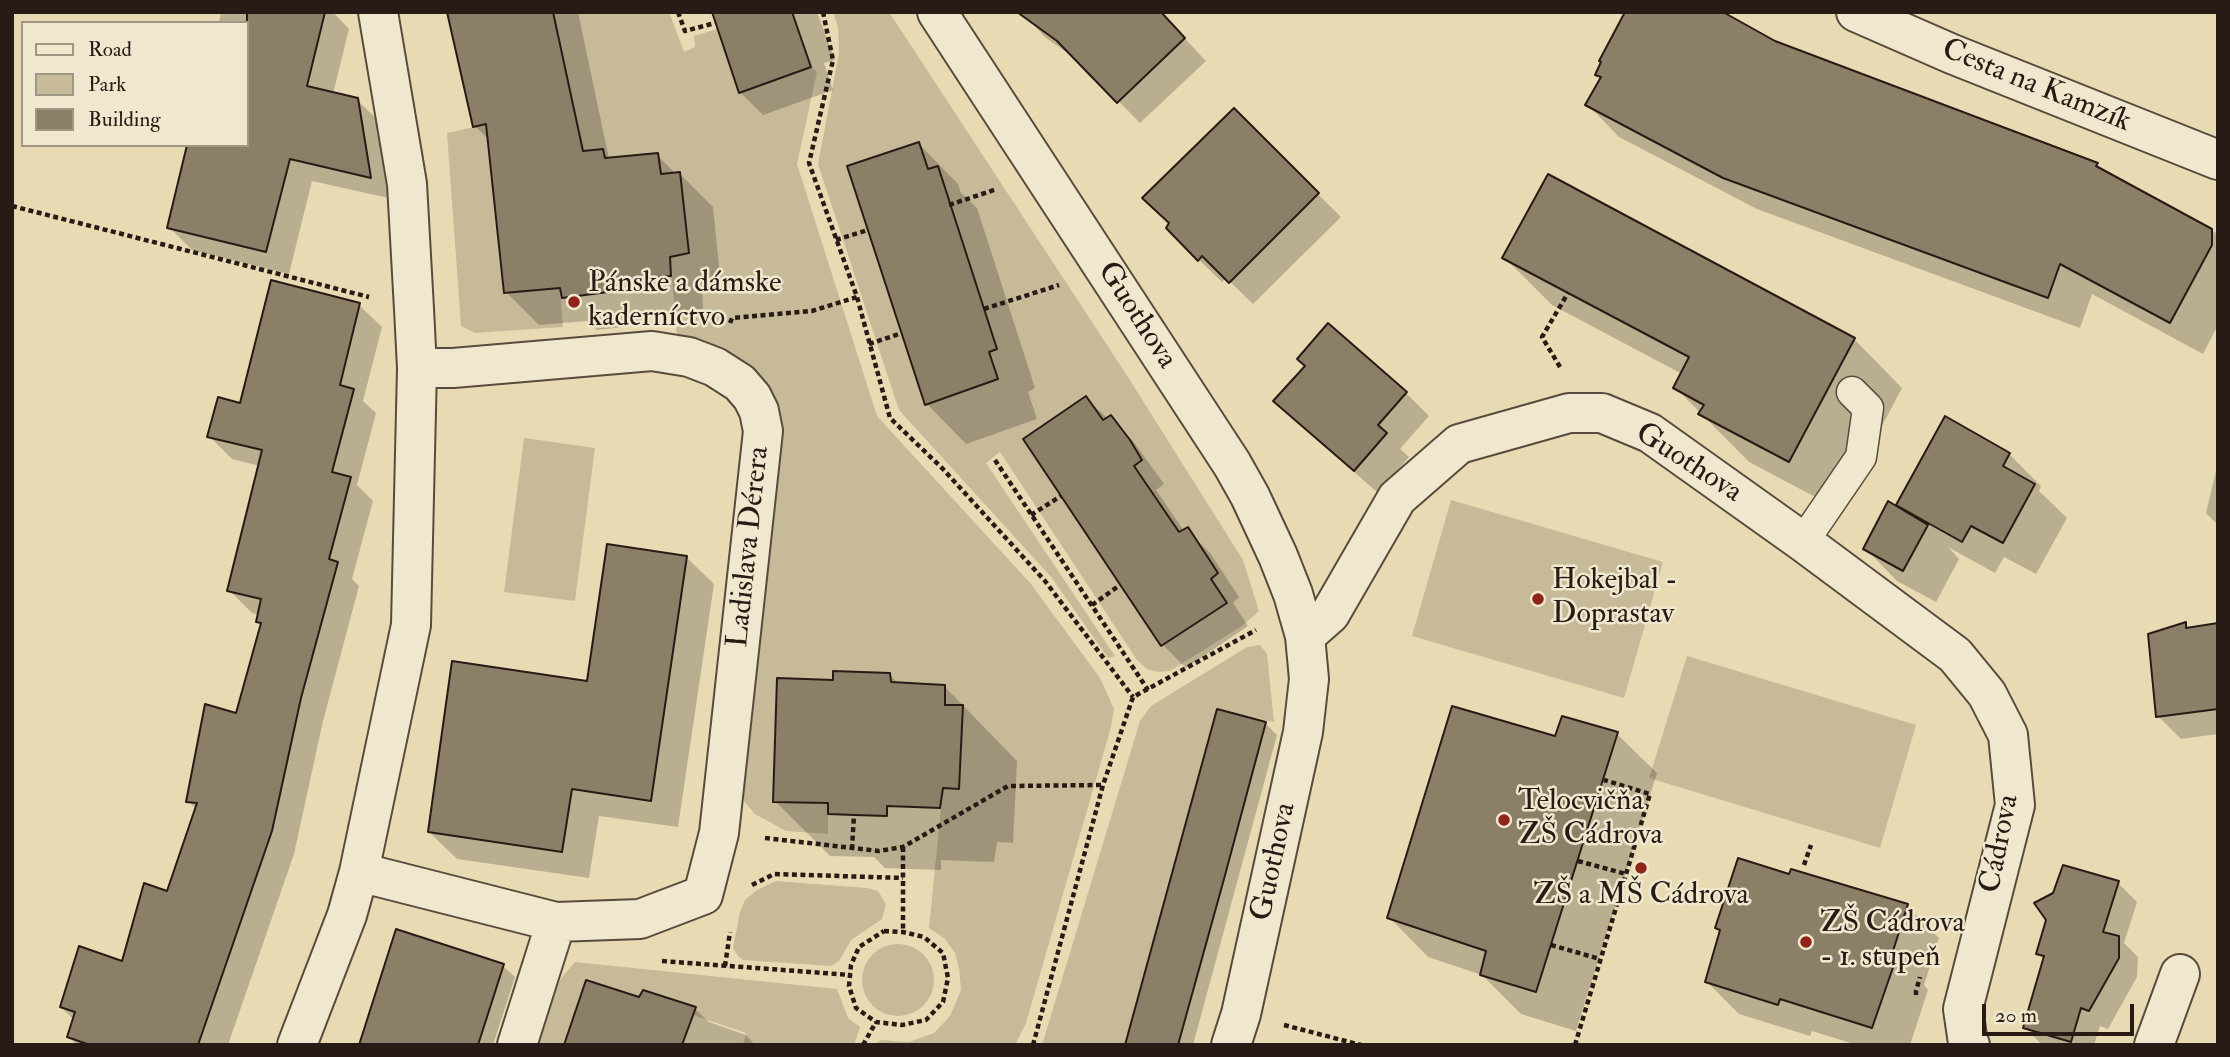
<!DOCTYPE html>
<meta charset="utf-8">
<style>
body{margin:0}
#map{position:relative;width:2230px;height:1057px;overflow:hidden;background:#e8dbb4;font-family:"IM FELL Double Pica",serif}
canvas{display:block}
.frame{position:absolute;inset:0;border:14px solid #281b16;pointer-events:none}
.legend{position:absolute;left:21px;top:21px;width:228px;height:126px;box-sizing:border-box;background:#f0e8ce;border:2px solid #a09684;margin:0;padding:9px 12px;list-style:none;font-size:21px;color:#281b16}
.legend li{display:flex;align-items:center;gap:14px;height:35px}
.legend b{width:35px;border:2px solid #a09684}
.scale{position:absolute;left:1982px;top:1004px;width:152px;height:32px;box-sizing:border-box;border:4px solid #281b16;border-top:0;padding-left:9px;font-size:21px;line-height:24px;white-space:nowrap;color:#281b16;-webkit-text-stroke:5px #f0e8ce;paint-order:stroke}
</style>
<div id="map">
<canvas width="2230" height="1057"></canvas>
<div class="frame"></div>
<ul class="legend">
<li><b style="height:9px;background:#f0e8ce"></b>Road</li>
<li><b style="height:19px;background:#c7ba99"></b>Park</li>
<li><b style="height:19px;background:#8c7f68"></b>Building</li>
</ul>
<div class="scale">20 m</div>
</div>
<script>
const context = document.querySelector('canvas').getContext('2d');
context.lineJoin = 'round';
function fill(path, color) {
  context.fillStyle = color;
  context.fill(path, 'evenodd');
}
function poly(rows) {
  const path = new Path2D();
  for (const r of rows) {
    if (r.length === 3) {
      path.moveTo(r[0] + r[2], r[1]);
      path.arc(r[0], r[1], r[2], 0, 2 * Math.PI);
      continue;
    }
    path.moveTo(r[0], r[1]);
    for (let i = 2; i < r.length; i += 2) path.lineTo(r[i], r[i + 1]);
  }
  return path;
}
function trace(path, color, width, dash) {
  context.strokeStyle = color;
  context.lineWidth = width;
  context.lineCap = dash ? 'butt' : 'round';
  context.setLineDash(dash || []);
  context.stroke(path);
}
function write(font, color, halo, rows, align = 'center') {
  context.font = font + ' "IM FELL Double Pica",serif';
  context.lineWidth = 5;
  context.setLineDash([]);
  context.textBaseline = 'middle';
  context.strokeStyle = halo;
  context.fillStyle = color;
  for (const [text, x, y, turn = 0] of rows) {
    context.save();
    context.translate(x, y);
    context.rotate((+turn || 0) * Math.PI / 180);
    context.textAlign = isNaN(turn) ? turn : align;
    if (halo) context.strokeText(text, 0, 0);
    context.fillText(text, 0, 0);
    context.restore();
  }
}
const green = poly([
 [553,12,669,12,684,52,695,47,694,36,717,29,739,93,811,67,817,72,797,164,877,416,1031,584,1100,678,1114,709,1111,727,1026,1023,1015,1045,873,1045,881,1040,909,1042,934,1033,950,1016,961,990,959,968,955,953,945,939,929,928,943,788,959,789,963,705,945,705,945,685,891,682,890,673,833,671,833,680,774,802,828,803,828,834,786,831,755,814,744,801,740,772,775,434,677,338,670,257,689,253,680,173,661,174,657,153,604,158,504,293,560,288,563,327,475,333,461,326,447,133,573,105],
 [833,12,889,12,1126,374,1243,560,1259,611,1242,626,1170,671,1158,672,1147,669,1137,660,1000,452,986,463,1115,656,1108,658,1052,578,899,410,818,164,839,53,838,27],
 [524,438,595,448,575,601,504,592],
 [1451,500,1663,562,1624,698,1412,636],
 [1260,645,1267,654,1274,722,1218,710,1125,1045,1042,1045,1140,721,1151,706,1247,647],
 [1687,656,1916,725,1880,848,1649,778],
 [776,881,867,888,878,891,886,904,882,919,851,940,839,961,831,966,743,960,738,956,733,948,740,912,745,900,757,890],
 [898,980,36],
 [575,962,837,989,848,1018,860,1027,854,1045,743,1045,746,1033,693,1015,696,1007,643,990,639,997,586,980,564,1045,534,1045,546,1006,562,977]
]);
const shadow = poly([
 [221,12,333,12,349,29,333,94,357,100,381,123,393,199,312,181,289,274,192,250,169,227,247,145,247,23,219,23],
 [450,12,578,12,609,159,657,155,676,174,680,174,713,207,721,286,702,290,703,309,648,314,649,324,597,330,587,321,539,325,506,292,490,141,475,126],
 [714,12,817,12,835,60,824,63,833,90,763,115,740,92],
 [1160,12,1206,61,1140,123,1079,61,1046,38,1025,16],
 [1774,43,2097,164,2105,173,2218,234,2218,325,2203,354,2092,294,2080,328,1757,209,1619,137,1588,105,1602,79,1597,74],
 [1234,111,1341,217,1253,304,1226,278,1222,282,1199,260],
 [919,144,958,184,961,193,977,208,1035,388,1028,392,1037,419,966,444,927,404],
 [1504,257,1854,339,1902,388,1838,509,1749,462,1675,387,1682,374,1552,305],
 [359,305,382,327,363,401,376,413,357,485,373,501,352,579,359,586,323,721,294,854,228,1045,77,1045,69,1037,74,1020,61,1007,123,963,168,893,196,809,188,801,237,715,262,626,257,621,259,615,252,613,229,590,260,466,232,459,209,436,241,405],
 [1329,325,1406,393,1429,416,1400,449,1409,457,1378,493,1298,423,1276,401,1307,366],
 [1086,398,1108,419,1110,418,1133,441,1164,484,1156,490,1184,531,1187,530,1210,553,1239,597,1233,603,1248,626,1186,668,1163,645,1026,440],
 [2009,454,2041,486,2039,491,2067,518,2036,574,2004,557,1995,573,1948,547,1959,559,1936,602,1897,581,1865,548,1906,513,1898,505],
 [2218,462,2218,525,2206,513],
 [686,557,714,584,678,827,599,816,589,878,457,859,429,832,588,683],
 [2185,624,2190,629,2218,625,2218,734,2181,739,2158,716],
 [890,675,899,684,945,687,1017,761,1013,843,997,842,994,862,941,860,941,870,910,869,885,868,874,857,830,856,775,801,835,682],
 [1563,718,1617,734,1657,773,1576,1031,1521,1014,1482,975,1428,957,1389,917,1556,738],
 [1265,723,1277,735,1193,1045,1126,1045],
 [2118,883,2137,902,2124,943,2138,957,2137,977,2108,1029,2100,1026,2094,1045,2042,1045,2025,1027,2044,960,2038,953,2055,895],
 [1907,906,1939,938,1924,985,1928,990,1910,1045,1857,1045,1812,1031,1810,1036,1739,1014,1707,982,1721,931,1717,927],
 [503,966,515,977,493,1045,361,1045],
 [639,999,695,1009,709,1022,746,1035,755,1045,565,1045]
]);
const building = poly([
 [247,12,325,12,307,86,358,98,371,178,290,159,266,252,167,228,187,145,247,145,247,12],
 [447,12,553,12,583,151,603,149,605,158,658,153,661,174,680,172,689,253,670,257,671,276,616,281,616,291,562,298,560,288,504,293,486,124,473,127,447,12],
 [712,12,792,12,811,67,739,93,712,12],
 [1017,12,1161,12,1185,38,1117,103,1057,41,1017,12],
 [1625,12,1723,12,1775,41,2098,163,2096,166,2212,229,2212,245,2170,323,2060,264,2048,298,1723,178,1585,105,1601,77,1595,75,1601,62,1599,61,1625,12],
 [1234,108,1319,193,1229,283,1202,256,1198,261,1166,228,1169,223,1142,198,1234,108],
 [919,142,928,169,938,166,997,349,989,352,998,379,925,405,847,166,919,142],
 [1548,174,1855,338,1789,462,1698,414,1704,405,1673,388,1689,357,1502,258,1548,174],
 [271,280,360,303,340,385,354,389,332,472,351,477,329,559,338,562,301,698,272,831,198,1045,90,1045,67,1037,75,1012,60,1007,79,946,122,961,144,883,167,891,197,803,186,802,205,704,236,713,261,623,256,622,261,599,227,591,262,450,207,437,218,397,240,403,271,280],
 [1328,323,1407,392,1378,425,1387,433,1354,471,1273,401,1305,366,1297,359,1328,323],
 [1086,396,1103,420,1111,415,1130,440,1142,460,1134,466,1179,532,1188,527,1218,573,1211,579,1227,603,1161,646,1023,439,1086,396],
 [1945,416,2010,453,2003,466,2035,484,2003,543,1971,526,1962,542,1896,505,1945,416],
 [1888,501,1928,525,1903,571,1863,549,1888,501],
 [607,544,687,556,651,801,572,789,562,852,428,832,452,661,587,681,607,544],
 [2186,622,2186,628,2218,623,2218,709,2156,717,2148,634,2186,622],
 [833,671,890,673,891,682,945,685,945,705,963,705,959,789,943,788,940,808,887,806,887,816,854,815,828,814,828,803,773,802,777,678,833,680,833,671],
 [1452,706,1555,736,1562,716,1618,732,1536,992,1480,975,1486,951,1387,918,1452,706],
 [1217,709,1266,722,1224,879,1178,1045,1125,1045,1217,709],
 [1738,858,1789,874,1791,869,1908,904,1892,954,1897,956,1872,1028,1780,999,1778,1005,1705,982,1720,930,1715,928,1738,858],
 [2063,865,2119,881,2103,932,2119,936,2119,958,2089,1011,2081,1008,2071,1042,2023,1028,2044,956,2036,954,2046,920,2034,903,2053,893,2063,865],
 [396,929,504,964,478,1045,359,1045,396,929],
 [586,980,639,997,643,990,696,1007,682,1045,564,1045,586,980]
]);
const path = poly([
 [678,12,685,31,715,23],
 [823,12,833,60,809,163,857,297,890,418,942,468,1045,581,1133,697],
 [949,205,997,189],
 [12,206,369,297],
 [836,240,868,230],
 [984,309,1059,285],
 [730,323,732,318,812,311,857,297],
 [869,344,902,333],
 [1560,367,1542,337,1568,293],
 [995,460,1148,690],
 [1031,515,1061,496],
 [1092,605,1120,585],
 [765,838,879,851,903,847,1008,786,1103,785],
 [903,847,903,932],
 [852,849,854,815],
 [1578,861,1626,874],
 [1804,865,1811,845],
 [752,885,774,874,903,878],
 [884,931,903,932,924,937,943,953,948,978,943,1002,926,1020,902,1025,876,1022,856,1008,849,986,851,965,859,947,884,931],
 [1551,945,1600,959],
 [662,961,850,975],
 [725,966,730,932],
 [1916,995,1916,991,1920,977],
 [1284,1025,1361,1045],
 [863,1045,876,1022],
 [1033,1045,1103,785,1133,697,1256,630],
 [1575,1045,1650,794,1604,780]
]);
const service = poly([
 [1803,542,1861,457,1868,408,1852,392]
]);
const minor = poly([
 [937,12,1232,464,1250,496,1278,556,1293,594,1305,636,1309,679,1303,732,1241,1014,1231,1045],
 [1856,12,1952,54,2218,160],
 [1305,636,1330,614,1397,498,1459,444,1569,413,1602,413,1650,433,1803,542,1955,655,1987,694,2008,735,2015,805,1963,1009,1968,1043,1970,1045],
 [359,872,556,922,640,919,703,895,719,833,763,431,759,411,752,397,740,383,715,367,689,357,652,351,453,368,417,368],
 [297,1045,347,915,359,872,411,625,417,368,414,309,407,184,378,12],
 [517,1045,556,922],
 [2154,1045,2180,974]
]);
const markers = [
 [574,302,7,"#8f2418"],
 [1538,599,7,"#8f2418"],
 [1504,820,7,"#8f2418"],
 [1641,868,7,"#8f2418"],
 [1806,942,7,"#8f2418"]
];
const streetNames = [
 ["Cesta na Kamzík",2036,87,22],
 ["Guothova",1136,316,57],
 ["Guothova",1688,464,33],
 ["Ladislava Dérera",750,547,-84],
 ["Cádrova",2001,844,-79],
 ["Guothova",1275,862,-78]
];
const poiNames = [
 ["Pánske a dámske",588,285],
 ["kaderníctvo",588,319],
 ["Hokejbal -",1552,582],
 ["Doprastav",1552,616],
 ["Telocvičňa",1518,803],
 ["ZŠ Cádrova",1518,837],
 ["ZŠ a MŠ Cádrova",1641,897,"center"],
 ["ZŠ Cádrova",1820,925],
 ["- 1. stupeň",1820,959]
];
fill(green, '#c7ba99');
fill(shadow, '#0003');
fill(building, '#8c7f68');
trace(building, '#281b16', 2);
trace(service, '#584b3e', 33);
trace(minor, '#584b3e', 42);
trace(path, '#281b16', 4.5, [5, 3.5]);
trace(service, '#f0e8ce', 30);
trace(minor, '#f0e8ce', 38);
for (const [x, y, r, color] of markers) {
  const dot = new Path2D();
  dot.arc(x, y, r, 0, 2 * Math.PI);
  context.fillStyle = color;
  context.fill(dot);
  trace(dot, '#f0e8ce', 2.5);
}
write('30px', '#281b16', '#f0e8ce', streetNames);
write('30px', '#281b16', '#f0e8ce', poiNames, 'left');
</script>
